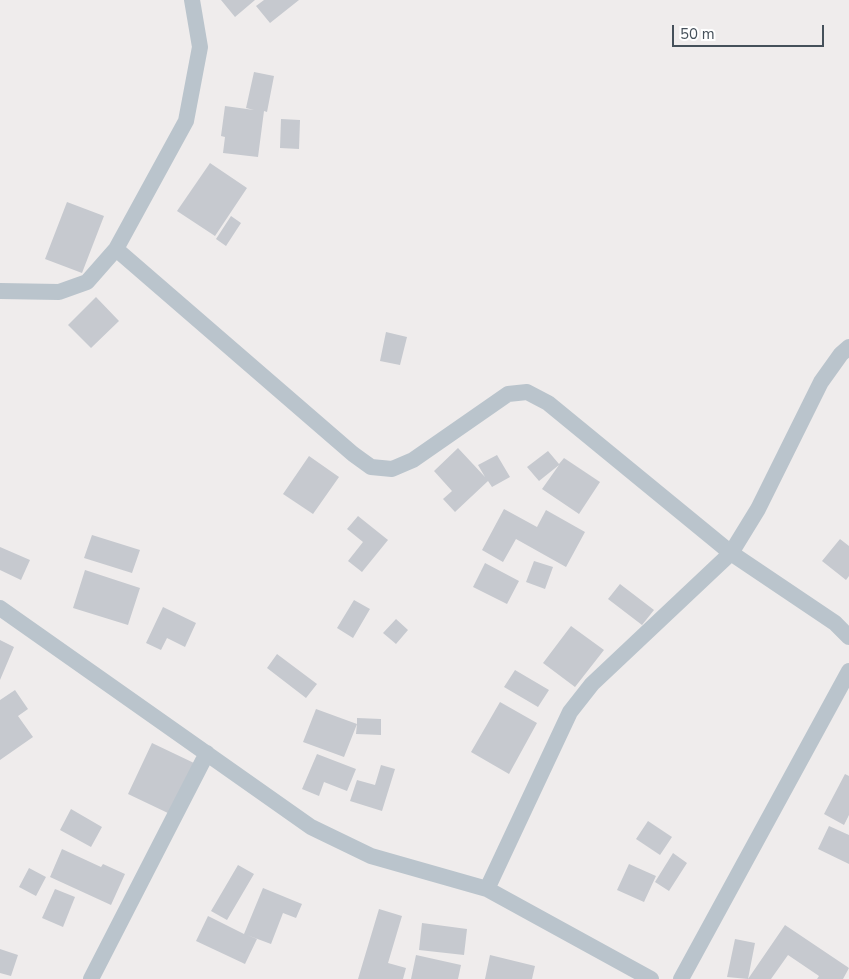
<!DOCTYPE html>
<style>
body{margin:0}
#map{position:relative;width:849px;height:979px;overflow:hidden;background:#efecec;font-family:"Nunito Sans",sans-serif}
canvas{display:block}
.scale{position:absolute;left:672px;top:25px;width:152px;height:22px;box-sizing:border-box;border:2px solid #45505a;border-top:0;padding-left:6px;font-size:15px;line-height:18px;white-space:nowrap;color:#45505a;-webkit-text-stroke:4px #fff;paint-order:stroke}
</style>
<div id="map">
<canvas width="849" height="979"></canvas>
<div class="scale">50 m</div>
</div>
<script>
const context = document.querySelector('canvas').getContext('2d');
context.lineJoin = 'round';
function fill(path, color) {
  context.fillStyle = color;
  context.fill(path, 'evenodd');
}
function poly(rows) {
  const path = new Path2D();
  for (const r of rows) {
    path.moveTo(r[0], r[1]);
    for (let i = 2; i < r.length; i += 2) path.lineTo(r[i], r[i + 1]);
  }
  return path;
}
function trace(path, color, width, dash) {
  context.strokeStyle = color;
  context.lineWidth = width;
  context.lineCap = dash ? 'butt' : 'round';
  context.setLineDash(dash || []);
  context.stroke(path);
}
const building = poly([
 [221,0,255,0,235,17],
 [264,0,299,0,270,23,256,6],
 [254,72,274,76,267,112,264,111,258,157,223,153,225,137,221,136,225,106,254,110,246,108],
 [281,119,300,120,299,149,280,148],
 [210,163,247,188,215,236,177,211],
 [67,202,104,216,82,273,45,259],
 [231,216,241,223,226,246,216,239],
 [96,297,119,321,91,348,68,325],
 [386,332,407,337,400,365,380,361],
 [458,448,485,477,478,465,497,455,510,477,492,487,488,481,455,512,443,499,452,491,434,471],
 [548,451,559,464,564,458,600,482,579,514,542,489,559,465,539,481,527,467],
 [309,456,339,477,313,514,283,494],
 [504,509,537,527,546,510,585,532,566,567,516,539,503,562,482,550],
 [358,516,388,540,362,572,348,561,363,542,347,529],
 [92,535,140,550,132,573,84,558],
 [840,539,849,546,849,576,846,580,822,561],
 [0,547,30,560,21,580,0,570],
 [534,561,553,567,545,589,526,582],
 [485,563,519,581,507,604,473,587],
 [85,570,140,588,128,625,73,608],
 [620,584,654,610,642,625,608,599],
 [354,600,370,609,353,638,337,628],
 [163,607,196,623,185,647,167,638,161,650,146,643],
 [396,619,408,630,396,644,383,633],
 [571,626,604,650,575,687,543,663],
 [0,640,14,647,0,680],
 [277,654,317,684,306,698,267,668],
 [515,670,549,690,538,707,504,687],
 [15,690,28,709,18,716,33,737,0,760,0,700],
 [500,702,537,723,509,774,471,752],
 [316,709,357,724,357,718,381,719,381,735,356,734,357,724,344,757,303,742],
 [152,743,194,763,170,814,128,794],
 [317,754,356,769,347,791,324,782,319,796,302,789],
 [381,765,395,769,382,811,350,801,357,780,375,785],
 [845,774,849,776,849,815,844,825,824,814],
 [71,809,102,827,91,847,60,830],
 [648,821,672,837,660,855,636,839],
 [829,826,849,835,849,864,818,849],
 [62,849,101,867,103,864,125,874,111,905,50,877],
 [673,853,687,863,669,891,655,882],
 [629,864,656,876,644,902,617,890],
 [238,865,254,874,227,920,211,911],
 [29,868,46,877,36,896,19,887],
 [263,888,302,904,296,918,283,913,271,944,247,935,257,939,245,964,196,941,208,916,244,934],
 [55,889,75,897,63,927,42,918],
 [379,909,402,916,388,963,406,968,403,979,358,979],
 [422,923,467,929,464,955,419,950],
 [785,925,849,968,843,979,817,979,819,976,788,955,771,979,748,979],
 [735,939,755,943,748,979,727,977],
 [0,949,18,955,11,976,0,973],
 [416,955,461,965,458,979,411,979],
 [490,955,535,966,532,979,485,979]
]);
const street = poly([
 [116,249,353,454,371,467,392,469,413,460,508,394,527,392,548,403,731,553,835,623,849,637],
 [0,291,59,292,87,282,116,249,186,121,200,47,192,0],
 [0,608,311,827,371,856,487,889,651,979],
 [487,889,570,712,592,684,731,553,758,509,821,382,841,354,849,347],
 [91,979,207,753],
 [681,979,849,671]
]);
fill(building, '#c6c9cf');
trace(street, '#bac4cc', 16);
</script>
